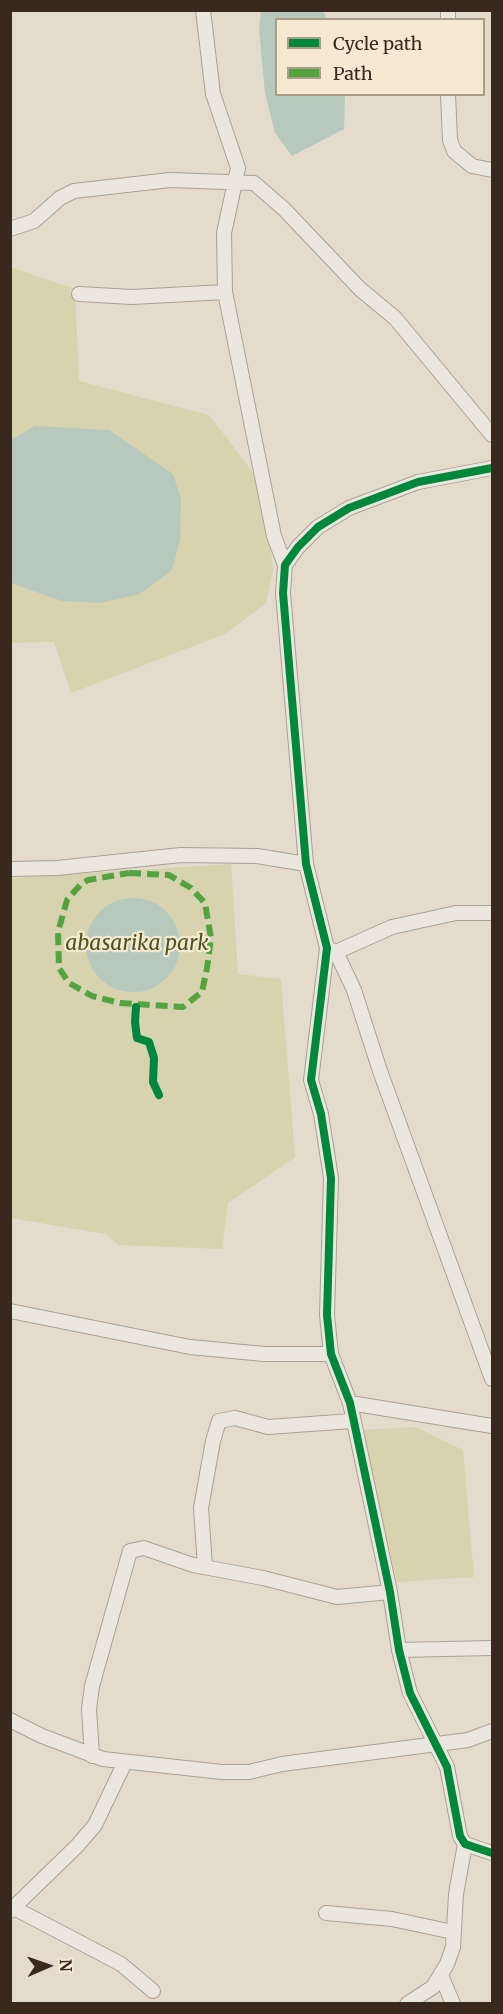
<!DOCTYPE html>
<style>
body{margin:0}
#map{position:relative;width:503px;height:2014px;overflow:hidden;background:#e4dbcc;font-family:Merriweather,serif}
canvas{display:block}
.frame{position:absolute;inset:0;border:12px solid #38281d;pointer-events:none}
.legend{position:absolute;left:275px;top:18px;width:210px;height:78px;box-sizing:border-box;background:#f6e9d1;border:2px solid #aa9c89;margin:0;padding:8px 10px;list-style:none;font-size:18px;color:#38281d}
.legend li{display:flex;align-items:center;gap:12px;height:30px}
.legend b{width:30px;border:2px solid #aa9c89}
.north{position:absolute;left:18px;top:1936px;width:60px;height:60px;-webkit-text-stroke:4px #f6e9d1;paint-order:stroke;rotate:88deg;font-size:16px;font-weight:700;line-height:24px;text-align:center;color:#38281d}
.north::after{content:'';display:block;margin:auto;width:21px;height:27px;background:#38281d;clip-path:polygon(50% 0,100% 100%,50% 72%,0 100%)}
</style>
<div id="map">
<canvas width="503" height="2014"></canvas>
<div class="frame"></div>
<ul class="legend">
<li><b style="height:8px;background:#00873e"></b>Cycle path</li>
<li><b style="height:8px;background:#53a341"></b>Path</li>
</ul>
<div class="north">N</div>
</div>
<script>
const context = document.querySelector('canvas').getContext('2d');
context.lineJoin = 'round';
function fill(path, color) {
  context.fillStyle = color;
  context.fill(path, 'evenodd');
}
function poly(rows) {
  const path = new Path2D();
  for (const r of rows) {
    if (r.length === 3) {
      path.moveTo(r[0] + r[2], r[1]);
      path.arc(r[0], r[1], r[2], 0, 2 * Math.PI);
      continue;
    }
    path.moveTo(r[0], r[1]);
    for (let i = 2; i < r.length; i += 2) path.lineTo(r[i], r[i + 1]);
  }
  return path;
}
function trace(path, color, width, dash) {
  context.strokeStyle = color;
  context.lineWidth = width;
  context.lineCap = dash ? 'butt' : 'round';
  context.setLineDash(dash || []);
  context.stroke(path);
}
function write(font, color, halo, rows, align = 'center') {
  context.font = font + ' Merriweather,serif';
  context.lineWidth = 4.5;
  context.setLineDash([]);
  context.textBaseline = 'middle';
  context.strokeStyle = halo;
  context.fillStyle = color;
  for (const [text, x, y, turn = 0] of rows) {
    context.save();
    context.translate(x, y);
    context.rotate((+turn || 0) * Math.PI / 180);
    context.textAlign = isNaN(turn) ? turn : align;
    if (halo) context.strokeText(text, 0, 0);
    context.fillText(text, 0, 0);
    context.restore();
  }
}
const green = poly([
 [11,267,75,289,79,381,209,415,274,500,268,520,273,571,266,603,225,634,71,693,54,642,11,643],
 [231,864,238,974,281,979,295,1157,228,1203,222,1249,119,1245,105,1234,11,1218,10,878],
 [415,1427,463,1450,474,1577,397,1582,361,1430]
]);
const water = poly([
 [261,11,323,11,327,19,276,20,276,94,345,95,344,129,292,156,275,133,265,93,259,29],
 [35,426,109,430,173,474,181,499,180,540,172,570,140,594,100,603,62,601,11,583,11,440],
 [133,945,47]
]);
const minor = poly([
 [203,10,213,94,238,168,224,233,225,292,274,536,285,565],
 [448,10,448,20],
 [448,94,450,140,454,151,472,166,492,170],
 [10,229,34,221,60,198,74,191,170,180,254,183,284,209,360,289,395,318,492,435],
 [79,294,132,297,225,292],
 [492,468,418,482,349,508,318,527,298,547,285,565,283,593,306,864,327,948,311,1080,321,1114,331,1178,327,1315,331,1354,350,1403,390,1592,399,1650,410,1693,447,1767,460,1836,465,1844,492,1853],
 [10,869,57,868,181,855,257,856,306,864],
 [327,948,336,952,354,990,380,1071,492,1379],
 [336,952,392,927,456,913,492,913],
 [10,1311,190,1347,264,1354,331,1354],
 [350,1403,492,1426],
 [205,1567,201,1508,213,1441,219,1421,235,1418,268,1427,352,1421],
 [399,1650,492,1648],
 [10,1720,42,1736,103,1759,222,1772,249,1772,282,1764,468,1740,492,1731],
 [92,1756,89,1709,92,1686,130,1551,144,1548,193,1565,263,1578,337,1597,390,1592],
 [10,1906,121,1964,153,1991],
 [10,1911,77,1846,95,1825,125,1762],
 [326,1913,392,1919,453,1932],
 [441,1975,453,2004],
 [407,2004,433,1987,447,1964,453,1947,456,1894,465,1844]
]);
const quiet = poly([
 [129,873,169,875,191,888,205,903,211,938,207,968,202,992,183,1007,120,1003,92,996,69,983,59,968,58,932,67,900,81,884,88,880,129,873]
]);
const cycleway = poly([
 [492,468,418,482,349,508,318,527,298,547,285,565,283,593,306,864,327,948,311,1080,321,1114,331,1178,327,1315,331,1354,350,1403,390,1592,399,1650,410,1693,447,1767,460,1836,465,1844,492,1853],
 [136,1007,135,1022,137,1038,149,1042,154,1058,153,1082,159,1095]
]);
const parkNames = [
 ["abasarika park",137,944]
];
fill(green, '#d6d3ae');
fill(water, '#b7c9bd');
trace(minor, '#a9a095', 16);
trace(minor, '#ece7de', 14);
trace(quiet, '#53a341', 6, [12, 6]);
trace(cycleway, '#00873e', 8);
write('italic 21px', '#4b5423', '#f6e9d1', parkNames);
</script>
